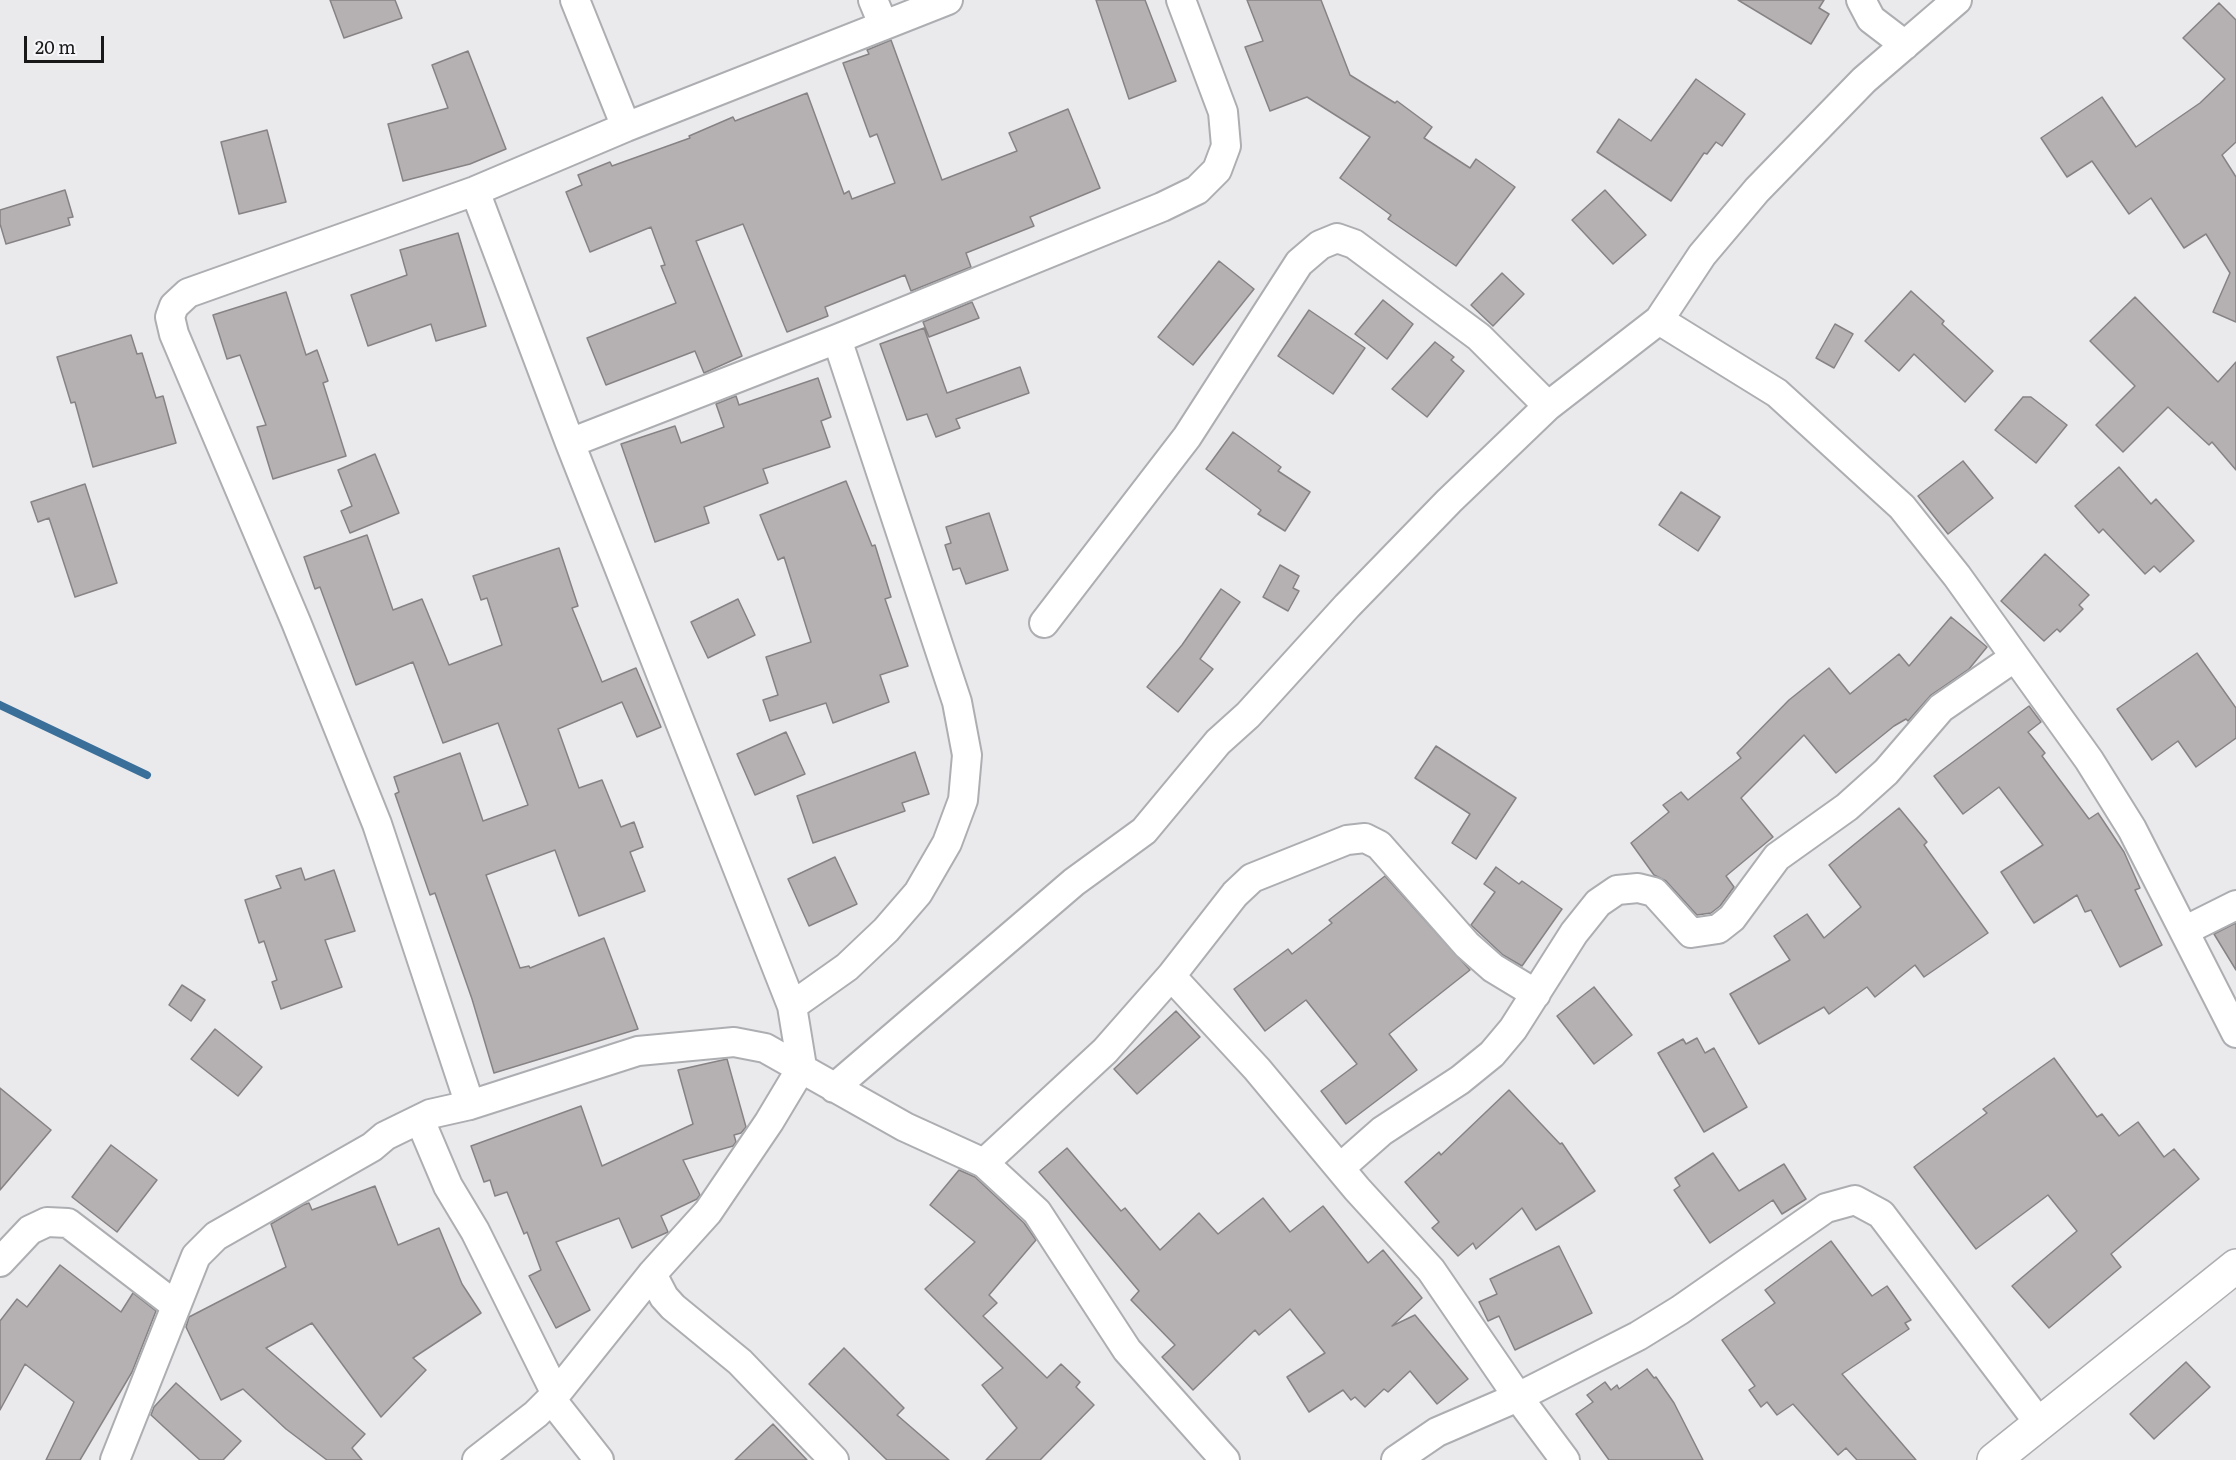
<!DOCTYPE html>
<style>
body{margin:0}
#map{position:relative;width:2236px;height:1460px;overflow:hidden;background:#eaeaed;font-family:Literata,serif}
canvas{display:block}
.scale{position:absolute;left:24px;top:36px;width:80px;height:27px;box-sizing:border-box;border:3px solid #181819;border-top:0;padding-left:8px;font-size:18px;line-height:21px;white-space:nowrap;color:#181819;-webkit-text-stroke:4px #f7f7fb;paint-order:stroke}
</style>
<div id="map">
<canvas width="2236" height="1460"></canvas>
<div class="scale">20 m</div>
</div>
<script>
const context = document.querySelector('canvas').getContext('2d');
context.lineJoin = 'round';
function poly(rows) {
  const path = new Path2D();
  for (const r of rows) {
    path.moveTo(r[0], r[1]);
    for (let i = 2; i < r.length; i += 2) path.lineTo(r[i], r[i + 1]);
  }
  return path;
}
function trace(path, color, width, dash) {
  context.strokeStyle = color;
  context.lineWidth = width;
  context.lineCap = dash ? 'butt' : 'round';
  context.setLineDash(dash || []);
  context.stroke(path);
}
function fill(path, color) {
  context.fillStyle = color;
  context.fill(path, 'evenodd');
}
const stream = poly([
 [0,705,147,775]
]);
const building = poly([
 [330,0,395,0,402,18,344,38,330,0],
 [1096,0,1145,0,1176,81,1129,99,1096,0],
 [1247,0,1321,0,1350,75,1395,103,1397,101,1432,127,1424,138,1470,168,1476,159,1515,187,1456,266,1388,219,1391,215,1340,178,1370,137,1307,97,1270,111,1245,47,1263,41,1247,0],
 [1738,0,1824,0,1819,8,1829,14,1811,44,1738,0],
 [2219,3,2236,20,2236,142,2222,155,2236,177,2236,322,2213,312,2230,273,2206,234,2184,248,2151,198,2129,214,2092,161,2067,177,2041,138,2102,97,2136,147,2200,103,2225,79,2183,38,2219,3],
 [891,40,942,180,1017,151,1009,133,1068,109,1100,188,1030,217,1034,226,966,253,971,267,911,291,905,275,825,307,828,316,787,332,743,224,696,241,742,356,704,373,695,351,606,385,587,338,676,303,661,266,665,265,651,227,590,252,566,192,582,185,578,175,610,162,612,166,690,138,689,136,733,117,735,121,807,93,844,194,849,191,852,199,895,183,877,134,870,137,843,63,869,54,867,50,891,40],
 [468,51,506,149,470,164,403,181,388,124,448,108,432,65,468,51],
 [1696,79,1745,114,1722,146,1716,142,1707,154,1704,153,1671,201,1597,152,1619,119,1651,141,1696,79],
 [267,130,286,202,239,214,221,142,267,130],
 [65,190,73,217,68,218,70,225,6,244,0,224,0,210,65,190],
 [1605,190,1646,235,1613,264,1572,220,1605,190],
 [458,233,486,326,436,341,431,324,368,346,351,295,407,275,400,250,458,233],
 [1219,261,1254,289,1193,365,1158,337,1219,261],
 [1502,273,1524,294,1493,326,1471,305,1502,273],
 [1911,291,1944,321,1942,324,1993,371,1965,402,1914,354,1899,371,1865,341,1911,291],
 [286,292,306,355,317,350,328,381,323,383,346,456,273,479,257,427,266,425,240,355,227,359,213,315,286,292],
 [2135,297,2218,382,2236,362,2236,470,2212,442,2209,445,2168,407,2123,452,2096,425,2135,386,2090,341,2135,297],
 [1383,300,1413,324,1387,359,1355,334,1383,300],
 [972,302,979,318,929,337,923,322,972,302],
 [1309,310,1365,348,1333,394,1278,356,1309,310],
 [1835,324,1853,334,1834,368,1816,358,1835,324],
 [924,328,947,393,1020,367,1029,393,956,419,960,428,936,437,927,414,907,420,880,344,924,328],
 [131,335,137,354,142,353,156,398,163,396,176,443,93,467,75,402,71,403,57,357,131,335],
 [1435,342,1454,357,1451,360,1464,371,1427,417,1392,389,1435,342],
 [818,378,831,417,821,421,830,447,763,469,768,483,704,507,709,523,655,542,621,444,675,426,681,443,724,427,716,404,736,396,739,405,818,378],
 [2023,397,2031,397,2067,425,2036,463,1995,430,2023,397],
 [1233,432,1281,467,1278,471,1310,492,1285,531,1258,514,1261,510,1206,469,1233,432],
 [375,454,399,513,350,533,341,511,352,506,338,470,375,454],
 [1963,461,1993,498,1948,534,1918,496,1963,461],
 [2119,467,2151,504,2156,499,2194,541,2160,572,2154,566,2145,574,2103,529,2099,533,2075,506,2119,467],
 [846,481,872,546,875,545,891,597,885,599,908,666,880,675,889,702,833,723,826,703,770,721,763,700,778,695,766,657,811,642,784,557,778,560,760,515,846,481],
 [85,484,117,583,75,597,49,518,38,522,31,502,85,484],
 [1681,492,1720,517,1698,551,1659,525,1681,492],
 [989,513,1008,570,966,584,960,568,953,570,945,545,951,543,946,527,989,513],
 [367,535,393,610,422,599,449,665,502,645,487,598,481,600,473,576,559,548,578,606,572,608,602,682,636,668,661,727,637,737,622,702,558,729,579,788,602,780,621,827,634,822,643,847,630,852,645,891,579,916,555,850,486,875,520,968,529,966,530,968,604,938,638,1029,494,1073,472,999,435,893,430,895,395,794,399,792,394,777,460,753,483,821,528,805,498,723,443,743,413,662,356,685,320,587,315,589,304,557,367,535],
 [2045,554,2089,595,2079,605,2083,609,2060,632,2057,629,2044,641,2001,601,2045,554],
 [1280,565,1299,576,1293,588,1299,591,1288,611,1263,597,1280,565],
 [1221,589,1240,602,1200,659,1213,669,1178,712,1147,687,1182,645,1221,589],
 [738,599,755,635,708,658,691,622,738,599],
 [1951,617,1987,647,1969,669,1931,695,1908,721,1906,719,1894,726,1836,773,1804,735,1741,798,1773,837,1726,876,1734,887,1720,906,1711,913,1697,915,1666,881,1654,875,1631,843,1669,812,1663,805,1681,792,1688,800,1741,758,1737,753,1789,700,1829,668,1850,694,1899,654,1909,666,1951,617],
 [2197,653,2236,708,2236,738,2196,767,2178,741,2152,760,2117,709,2197,653],
 [2029,706,2041,722,2028,732,2045,753,2042,756,2089,819,2098,813,2124,852,2140,888,2135,890,2162,945,2120,967,2091,910,2085,912,2077,895,2034,923,2001,872,2043,845,1999,787,1963,814,1934,776,2029,706],
 [786,732,805,774,755,795,737,754,786,732],
 [1436,746,1516,798,1476,859,1452,843,1470,814,1415,778,1436,746],
 [915,752,929,794,902,803,905,811,813,843,797,796,915,752],
 [1899,808,1927,842,1924,845,1988,933,1924,977,1915,965,1875,997,1867,987,1829,1014,1824,1007,1759,1044,1730,994,1790,960,1774,936,1807,914,1824,938,1861,907,1829,865,1899,808],
 [835,857,857,904,809,926,788,879,835,857],
 [1496,867,1519,884,1522,881,1562,909,1522,966,1503,955,1471,925,1495,892,1484,884,1496,867],
 [301,868,305,880,334,870,355,931,325,940,342,987,281,1009,272,982,277,980,264,941,259,943,245,900,281,888,276,876,301,868],
 [1385,876,1470,970,1389,1034,1417,1070,1346,1124,1321,1091,1357,1064,1306,1000,1265,1031,1234,989,1288,949,1292,954,1332,923,1329,920,1385,876],
 [2236,923,2236,970,2214,934,2236,923],
 [182,985,205,1000,191,1021,169,1005,182,985],
 [1594,987,1632,1035,1594,1064,1557,1016,1594,987],
 [1176,1011,1200,1037,1137,1094,1114,1069,1176,1011],
 [215,1029,262,1067,238,1096,191,1059,215,1029],
 [1697,1038,1705,1053,1714,1048,1747,1107,1704,1132,1658,1053,1683,1039,1686,1044,1697,1038],
 [2054,1058,2097,1117,2102,1114,2119,1136,2138,1122,2164,1157,2174,1149,2199,1179,2111,1254,2121,1267,2049,1328,2012,1286,2077,1231,2048,1195,1976,1249,1914,1167,1987,1113,1983,1109,2054,1058],
 [727,1059,746,1127,741,1133,734,1135,736,1142,733,1146,683,1160,700,1195,697,1199,661,1216,668,1232,632,1248,619,1218,556,1242,590,1310,556,1328,529,1276,541,1270,527,1232,524,1234,507,1192,495,1196,490,1180,484,1182,471,1146,581,1106,602,1166,693,1124,678,1070,727,1059],
 [0,1088,51,1130,0,1190,0,1088],
 [1509,1090,1560,1144,1562,1143,1595,1191,1536,1230,1522,1208,1476,1249,1473,1243,1458,1256,1432,1228,1439,1222,1405,1182,1439,1152,1441,1155,1509,1090],
 [111,1145,157,1180,117,1232,72,1197,111,1145],
 [1067,1148,1121,1211,1125,1208,1160,1250,1199,1213,1218,1234,1263,1198,1290,1232,1323,1206,1368,1263,1383,1250,1422,1298,1392,1326,1415,1315,1468,1379,1437,1404,1410,1371,1388,1392,1384,1389,1365,1407,1355,1397,1351,1400,1343,1390,1309,1412,1287,1377,1325,1353,1290,1309,1259,1335,1255,1330,1193,1390,1162,1357,1175,1345,1131,1300,1139,1291,1039,1172,1067,1148],
 [1713,1153,1739,1191,1784,1164,1806,1199,1782,1214,1773,1200,1710,1243,1674,1190,1680,1186,1675,1178,1713,1153],
 [959,1170,975,1177,1024,1223,1036,1240,989,1295,997,1303,983,1316,1047,1378,1061,1364,1080,1382,1076,1387,1094,1405,1040,1460,986,1460,1017,1428,982,1385,1003,1368,925,1289,975,1242,930,1205,959,1170],
 [375,1186,398,1245,439,1228,462,1284,481,1313,413,1358,426,1370,381,1417,312,1323,266,1348,365,1434,352,1448,362,1460,327,1460,286,1429,243,1389,221,1400,186,1327,189,1317,286,1267,271,1224,303,1205,309,1203,312,1210,375,1186],
 [1831,1241,1872,1296,1887,1286,1911,1320,1905,1323,1909,1329,1842,1374,1916,1460,1857,1460,1846,1448,1838,1455,1793,1404,1777,1415,1767,1402,1761,1407,1749,1390,1755,1386,1722,1340,1775,1303,1765,1290,1831,1241],
 [1559,1246,1592,1313,1515,1350,1499,1316,1488,1321,1479,1302,1497,1294,1490,1279,1559,1246],
 [60,1265,121,1312,133,1293,156,1311,132,1372,80,1460,46,1460,74,1402,25,1364,0,1410,0,1321,17,1299,27,1307,60,1265],
 [844,1348,904,1408,897,1415,949,1460,887,1460,809,1384,844,1348],
 [2186,1362,2210,1387,2154,1439,2130,1414,2186,1362],
 [1647,1369,1654,1378,1656,1377,1674,1403,1703,1460,1609,1460,1576,1414,1593,1402,1587,1395,1605,1382,1611,1390,1617,1385,1619,1389,1647,1369],
 [176,1383,241,1441,223,1460,200,1460,151,1415,154,1407,176,1383],
 [773,1424,807,1460,735,1460,773,1424]
]);
const minor = poly([
 [575,0,626,127],
 [873,0,883,24],
 [1861,0,1871,19,1905,45],
 [475,191,570,443,792,1006,802,1067,769,1122,708,1212,652,1274,556,1394,536,1414,477,1460],
 [1659,320,1777,393,1902,507,1957,576,2089,760,2132,829,2236,1033],
 [570,443,837,339,1162,207,1197,190,1217,170,1226,146,1223,112,1181,0],
 [1044,623,1187,437,1299,263,1320,245,1337,238,1354,244,1479,337,1548,406],
 [2184,931,2236,905],
 [1171,976,1257,1069,1357,1189,1431,1270,1518,1397,1565,1460],
 [792,1006,847,967,886,930,918,893,947,843,963,800,967,755,957,702,837,339],
 [834,1088,1074,882,1144,831,1218,742,1248,715,1347,606,1449,501,1548,406,1659,320,1702,255,1757,190,1864,80,1957,0],
 [470,1105,377,824,296,622,174,334,170,317,174,306,188,293,475,191,626,127,948,0],
 [420,1120,448,1186,475,1231,556,1394],
 [984,1163,1105,1051,1171,976,1235,894,1252,878,1347,840,1365,838,1379,845,1467,945,1493,968,1536,994],
 [1340,1168,1382,1131,1460,1080,1492,1054,1513,1029,1574,933,1598,903,1617,890,1638,888,1654,892,1691,933,1718,929,1732,918,1777,857,1847,807,1886,772,1941,708,2015,657],
 [0,1262,30,1230,47,1222,68,1223,175,1305],
 [652,1274,664,1297,673,1307,740,1362,834,1460],
 [551,1399,599,1460],
 [115,1460,196,1256,216,1236,372,1147,385,1136,430,1114,470,1105,638,1051,734,1042,765,1048,905,1127,984,1163,1037,1212,1127,1350,1225,1460],
 [1396,1460,1437,1432,1518,1397,1638,1336,1680,1310,1826,1208,1855,1200,1881,1214,2040,1424]
]);
const major = poly([
 [1994,1460,2236,1266]
]);
trace(stream, '#3a6f9a', 8);
fill(building, '#b5b1b3');
trace(building, '#878385', 1.5);
trace(minor, '#adaeb1', 32);
trace(major, '#adaeb1', 36);
trace(minor, '#fff', 28);
trace(major, '#fff', 33);
</script>
